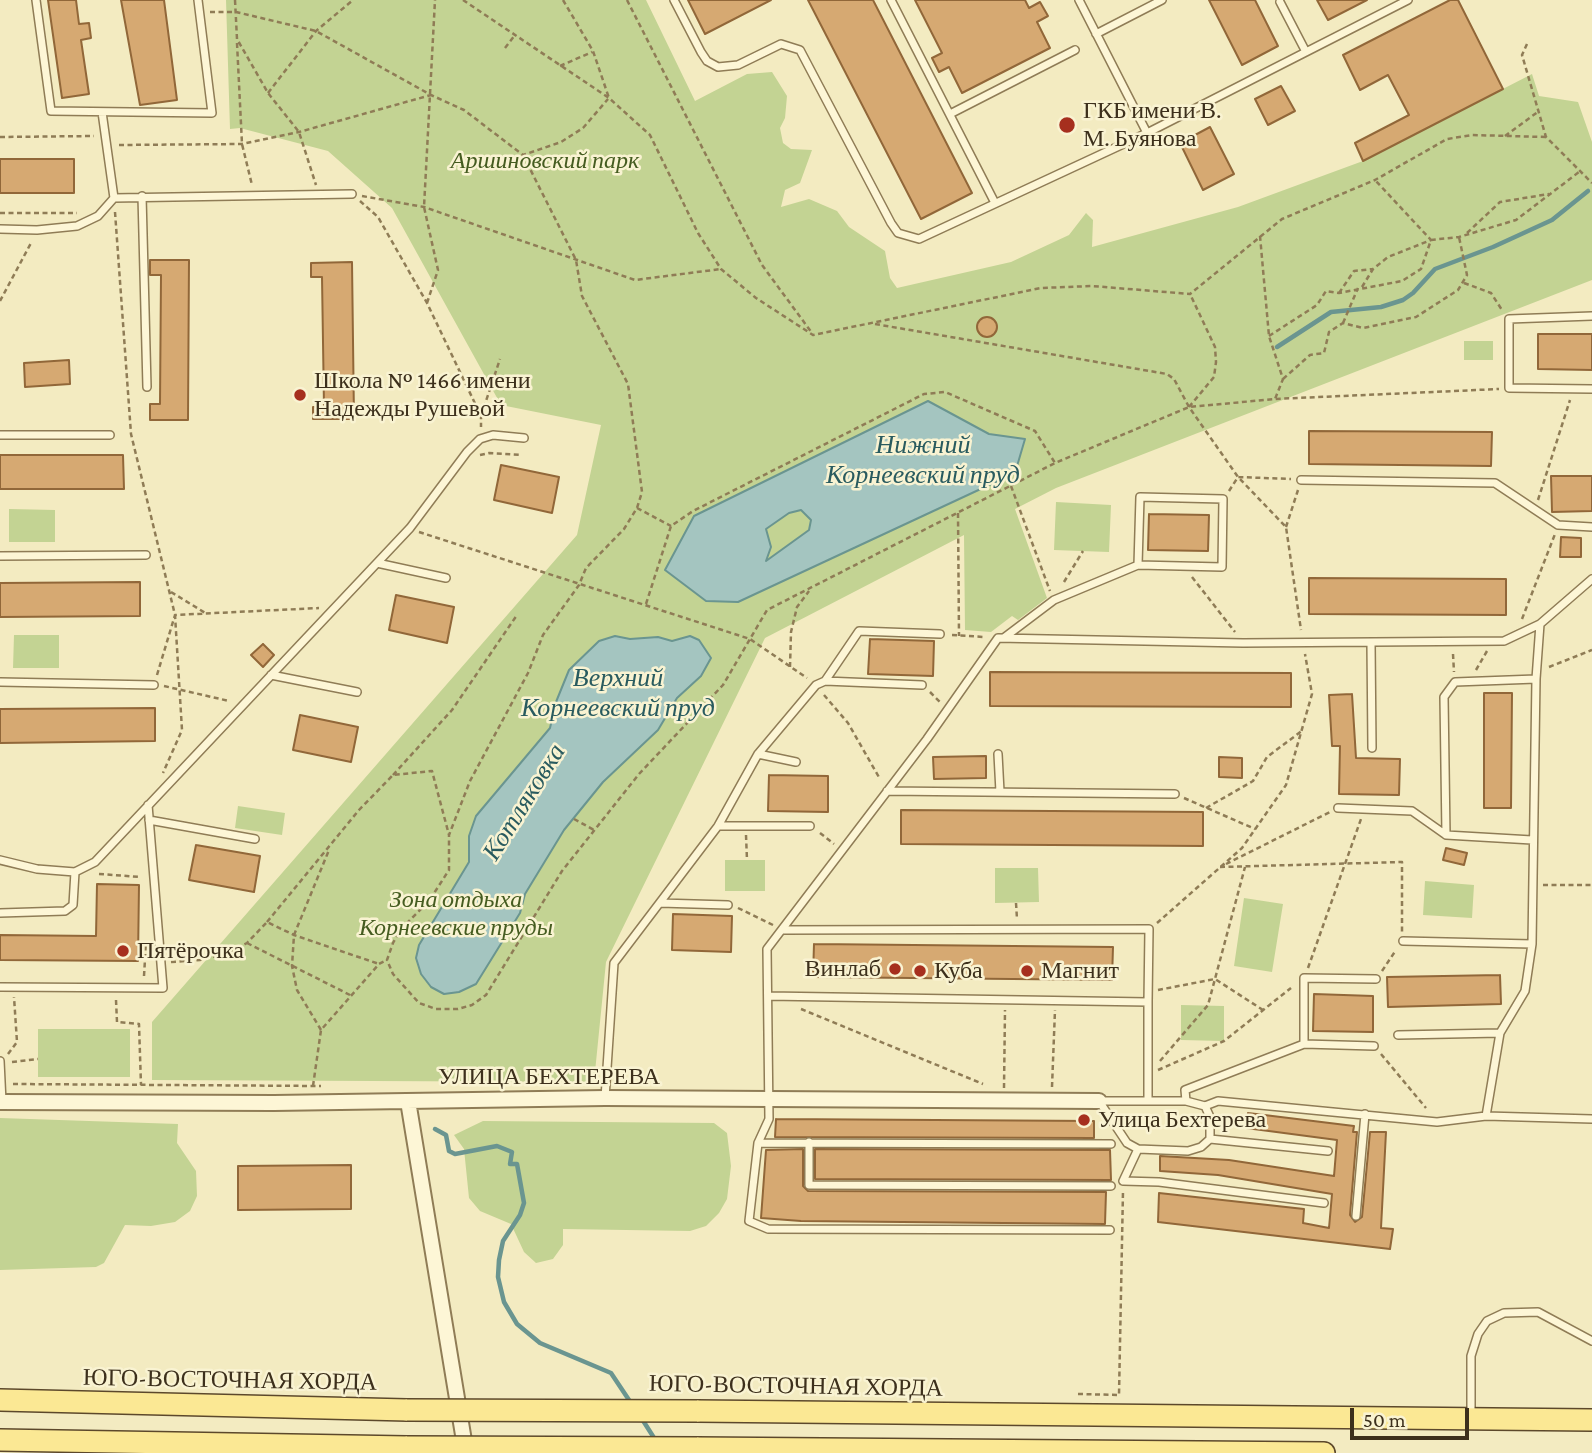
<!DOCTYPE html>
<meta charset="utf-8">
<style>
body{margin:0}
#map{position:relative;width:1592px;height:1453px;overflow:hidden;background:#f3ebc1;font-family:"Crimson Pro",serif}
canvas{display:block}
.scale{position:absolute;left:1350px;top:1408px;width:119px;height:32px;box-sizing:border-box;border:4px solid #3d301c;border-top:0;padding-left:9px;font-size:21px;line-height:24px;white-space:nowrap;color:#3d301c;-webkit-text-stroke:5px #f9f3d2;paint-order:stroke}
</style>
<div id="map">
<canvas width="1592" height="1453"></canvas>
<div class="scale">50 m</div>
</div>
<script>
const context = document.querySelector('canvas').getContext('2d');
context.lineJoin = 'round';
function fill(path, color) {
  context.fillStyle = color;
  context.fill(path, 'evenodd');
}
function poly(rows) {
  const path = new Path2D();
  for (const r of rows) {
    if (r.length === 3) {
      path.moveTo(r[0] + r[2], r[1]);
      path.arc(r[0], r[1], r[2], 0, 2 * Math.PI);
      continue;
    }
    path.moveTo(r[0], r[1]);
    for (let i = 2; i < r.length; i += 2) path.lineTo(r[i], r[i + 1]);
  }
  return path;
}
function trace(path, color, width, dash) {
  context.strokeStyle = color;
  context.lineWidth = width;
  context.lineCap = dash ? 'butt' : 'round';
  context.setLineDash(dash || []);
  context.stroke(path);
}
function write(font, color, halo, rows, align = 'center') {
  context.font = font + ' "Crimson Pro",serif';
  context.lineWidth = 5;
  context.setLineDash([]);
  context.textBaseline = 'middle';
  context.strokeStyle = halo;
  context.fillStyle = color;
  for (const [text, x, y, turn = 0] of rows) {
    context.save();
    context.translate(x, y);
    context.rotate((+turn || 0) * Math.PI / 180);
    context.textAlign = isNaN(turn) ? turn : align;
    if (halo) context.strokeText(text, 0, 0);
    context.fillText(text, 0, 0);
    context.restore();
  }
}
const green = poly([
 [226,0,646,0,695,101,747,74,772,72,787,96,785,118,780,128,783,143,791,149,812,150,800,183,785,190,781,207,809,199,837,211,849,227,885,251,890,278,897,288,1011,262,1069,235,1086,213,1093,220,1092,247,1238,207,1363,161,1532,74,1539,96,1578,102,1592,142,1592,280,1056,488,1015,509,1047,598,1018,620,1012,616,991,632,965,630,964,535,765,638,606,962,594,1082,152,1080,152,1022,577,535,601,425,501,405,392,208,328,151,240,128,230,129],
 [1464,341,1493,341,1493,360,1464,360],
 [1056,502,1111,505,1109,552,1054,550],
 [9,509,55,510,55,542,9,542],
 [14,635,59,635,59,668,13,668],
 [238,806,285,813,282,835,235,828],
 [725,860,765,860,765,891,725,891],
 [995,868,1038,868,1039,902,995,903],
 [1425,881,1474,885,1472,918,1423,915],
 [1244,898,1283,904,1272,972,1234,966],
 [1181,1005,1224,1006,1224,1041,1181,1040],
 [38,1029,130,1029,130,1077,38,1077],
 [0,1118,178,1124,177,1143,196,1171,197,1196,190,1211,175,1222,151,1226,125,1225,104,1263,96,1267,0,1270],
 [483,1121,714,1123,727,1133,731,1166,727,1199,719,1213,706,1226,690,1231,563,1229,563,1245,553,1259,536,1263,524,1252,511,1224,480,1211,469,1198,464,1149,454,1135]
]);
const water = poly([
 [928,401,989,434,1025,439,1015,473,738,602,706,601,665,570,694,516,928,401],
 [801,510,811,520,809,530,766,561,771,547,766,529,789,513,801,510],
 [615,636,630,639,658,637,672,641,690,636,699,640,711,658,701,676,677,698,658,730,603,782,564,830,525,894,520,913,476,984,459,992,444,994,431,987,421,974,416,958,419,945,469,862,469,836,476,816,550,728,556,702,569,670,599,641,615,636]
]);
const stream = poly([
 [1277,347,1331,312,1381,307,1403,300,1413,293,1435,269,1493,247,1552,220,1588,191],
 [435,1129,446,1135,449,1151,455,1154,497,1146,512,1152,510,1164,517,1164,524,1203,520,1215,503,1241,499,1260,498,1277,504,1302,517,1324,540,1343,611,1373,631,1403],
 [642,1419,656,1441]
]);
const building = poly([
 [48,0,76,0,79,24,89,23,91,38,81,40,89,94,62,98,48,0],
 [121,0,164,0,177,100,140,105,121,0],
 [688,0,771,0,705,34,688,0],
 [808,0,873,0,972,193,921,219,808,0],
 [915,0,1025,0,1029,8,1040,2,1048,16,1037,22,1050,48,962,93,949,67,939,72,932,58,942,53,915,0],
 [1209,0,1255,0,1278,46,1242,65,1209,0],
 [1317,0,1367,0,1328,20,1317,0],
 [1450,0,1458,0,1503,89,1363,161,1355,143,1409,115,1388,75,1360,90,1343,55,1450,0],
 [1281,86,1295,111,1268,125,1255,99,1281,86],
 [1210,127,1234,174,1203,190,1180,143,1210,127],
 [0,159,74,159,74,193,0,193,0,159],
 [150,260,189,260,188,420,150,420,150,404,160,404,161,275,150,275,150,260],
 [352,262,354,419,313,419,313,407,324,407,322,277,311,277,311,263,352,262],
 [987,327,10],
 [1538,334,1592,334,1592,370,1538,369,1538,334],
 [69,360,70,384,25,387,24,363,69,360],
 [1309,431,1492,432,1491,466,1309,464,1309,431],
 [0,455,123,455,124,489,0,489,0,455],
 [501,465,559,477,552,513,494,500,501,465],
 [1551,476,1592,476,1592,511,1552,512,1551,476],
 [1149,514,1209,515,1208,551,1148,550,1149,514],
 [1561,537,1581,538,1581,557,1560,557,1561,537],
 [1309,578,1506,579,1506,615,1309,614,1309,578],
 [140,582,140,616,0,617,0,583,140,582],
 [396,595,454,607,447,643,389,630,396,595],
 [870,639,934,641,933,676,868,674,870,639],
 [263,644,274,655,263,667,251,655,263,644],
 [990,672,1291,673,1291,707,990,706,990,672],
 [1484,693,1512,693,1511,808,1484,808,1484,693],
 [1352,694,1356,758,1400,759,1399,795,1339,794,1340,746,1332,746,1329,695,1352,694],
 [155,708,155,741,0,743,0,709,155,708],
 [300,715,358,727,351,762,293,750,300,715],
 [986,756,986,778,934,779,933,757,986,756],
 [1219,757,1242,758,1242,778,1219,777,1219,757],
 [769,775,828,776,828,812,768,811,769,775],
 [901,810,1203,812,1203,846,901,844,901,810],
 [196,845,260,856,254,892,189,880,196,845],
 [1446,848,1467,853,1464,865,1443,860,1446,848],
 [97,884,139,885,138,961,0,960,0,935,96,936,97,884],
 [673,914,732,916,731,952,672,950,673,914],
 [814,944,1113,947,1112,980,813,977,814,944],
 [1500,975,1501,1004,1388,1007,1387,977,1500,975],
 [1314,994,1373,996,1373,1032,1313,1031,1314,994],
 [1248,1113,1354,1126,1353,1132,1357,1132,1350,1215,1355,1222,1362,1217,1370,1132,1386,1132,1381,1228,1393,1229,1390,1249,1158,1222,1159,1193,1304,1209,1303,1223,1329,1228,1332,1194,1218,1175,1160,1171,1160,1156,1229,1160,1334,1176,1337,1140,1246,1128,1248,1113],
 [776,1119,1094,1121,1094,1138,775,1137,776,1119],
 [803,1149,803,1186,808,1191,1106,1192,1105,1224,801,1221,761,1218,766,1150,803,1149],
 [815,1149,1110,1150,1111,1180,815,1179,815,1149],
 [351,1165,351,1209,238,1210,238,1166,351,1165]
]);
const path = poly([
 [235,0,237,39,268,93,299,132,316,185],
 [463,0,609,98,650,135,698,233,721,269,756,298,813,335,1041,288,1092,286,1190,294,1282,219,1375,180,1447,139,1472,135,1546,137],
 [563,0,593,51,609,98],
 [627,0,762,265,812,333],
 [210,12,236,12,316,31,431,95,464,110,523,155,561,142,583,128,608,99],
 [237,43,242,144,252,185],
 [1527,44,1522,55,1546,137,1592,183],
 [505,48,515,35],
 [560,66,592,52],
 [268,93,316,31,353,0],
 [1505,136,1539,111],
 [0,137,94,136],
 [119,145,242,144,299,132,431,95],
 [523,155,576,260,582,296,628,384,642,492,637,508,624,529,586,568,579,585,543,635,528,673,470,781,449,835,449,870,429,901,401,929,393,943,387,960,393,974,419,1003,436,1009,458,1009,472,1005,486,995,562,871,639,774,723,685,767,610,1055,463,1189,407,1275,399,1499,389],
 [362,196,424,207,635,280,721,269],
 [360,201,378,217,427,303,481,416,481,427],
 [115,212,131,434,175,615,182,730,163,773],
 [0,213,77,213],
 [1467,233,1500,202,1549,194],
 [1260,236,1269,336,1283,379,1275,399],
 [1464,283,1491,293,1502,310],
 [1362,287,1373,269,1388,257,1431,240,1375,180],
 [1339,293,1354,271,1373,269],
 [0,301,31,243],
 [427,303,438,270,424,207,435,0],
 [1343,323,1358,288],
 [875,324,1167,374,1174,379,1189,407,1238,477,1286,527,1301,630],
 [1269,336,1317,305,1326,291,1339,293,1402,281,1421,269,1431,240,1459,237,1516,220,1579,172],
 [1283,379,1310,355,1324,353,1329,332,1343,323,1363,328,1416,317,1458,290,1467,275,1459,237],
 [1189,407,1214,377,1216,362,1215,347,1191,296],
 [481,416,500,359],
 [480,455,489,453,522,455],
 [1011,486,1050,591],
 [1229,491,1238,477,1291,479],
 [1538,500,1570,400],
 [637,508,671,526],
 [958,513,959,636],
 [1286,527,1298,490],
 [419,532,750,639,807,678],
 [1192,577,1235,632],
 [1064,582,1083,551],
 [171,592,207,614],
 [646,604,671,526,693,511,924,394,945,392,1035,431,1055,463],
 [1522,619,1555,534],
 [952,635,984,637],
 [1453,654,1454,672],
 [790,667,791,632,797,607,809,591],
 [1549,667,1592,650],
 [1476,670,1487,651],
 [157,675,175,615,319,608],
 [164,686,229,701],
 [930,692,940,702],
 [824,695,848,723,880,779],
 [393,775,452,710,517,615],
 [1184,798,1255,829],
 [1206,808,1253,781,1267,757,1303,730],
 [574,819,596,831],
 [820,833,834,844],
 [746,835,747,860],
 [1226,864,1330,812],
 [1220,867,1402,862,1402,932],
 [99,874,141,877],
 [1543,885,1592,885],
 [1016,903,1017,919],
 [738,908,773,925],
 [267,922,359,810,393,775,432,771,449,835],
 [1157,923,1242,848,1286,785,1312,694,1305,654],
 [247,943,350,995],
 [171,962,200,960,228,953,247,943,267,922,294,935,379,964],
 [1308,968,1361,819],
 [1382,971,1396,950],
 [144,976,146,943],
 [1158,990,1215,979,1263,1010],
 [116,1000,117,1022,139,1024,141,1085],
 [801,1009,983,1084],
 [321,1030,297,990,292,966,294,935,329,850],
 [8,1054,17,1042,14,997],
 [1381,1054,1426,1108],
 [1160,1061,1208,1005,1245,867],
 [12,1062,38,1059],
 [1158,1070,1224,1041,1291,988],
 [13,1084,321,1086],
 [313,1086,321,1030,379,964,387,960],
 [1052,1087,1055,1010],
 [1004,1088,1005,1010],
 [1078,1394,1119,1395,1123,1191]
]);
const lane = poly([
 [36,0,51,111,212,113,198,0],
 [674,0,701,52,707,61,718,67,738,65,781,44,800,50,891,223,898,233,919,239,1147,133,1408,0],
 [891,0,995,203],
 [1079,0,1147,133],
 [1280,2,1306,52],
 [1096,34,1162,0],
 [102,112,114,198],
 [950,114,1075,50],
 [142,196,147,387],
 [0,229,37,230,77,226,98,216,114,198,352,194],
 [1592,316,1509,319,1509,388,1592,389],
 [0,435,110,435],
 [1301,480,1495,483,1558,525,1592,527],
 [0,556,146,555],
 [377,563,446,578],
 [1005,637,1054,600,1138,565,1222,567,1223,499,1140,497,1138,565],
 [1371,643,1372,748],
 [271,675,357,692],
 [1536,679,1540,624,1592,579],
 [825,681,859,631,940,634],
 [0,682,154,685],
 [758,754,796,762],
 [998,754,1000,792],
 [887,791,1175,794],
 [1338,808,1412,811,1446,835,1532,840],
 [149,820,255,839],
 [718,826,810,826],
 [0,860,37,869,75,872,95,862,410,528,467,452,480,439,493,435,524,438],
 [660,903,728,905],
 [0,913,65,911,73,905,75,872],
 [1403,941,1532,944],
 [0,987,163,988,148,805],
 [768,996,1148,1002,1149,929,782,930],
 [1398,1035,1500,1033],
 [1304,1044,1304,978,1376,979],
 [0,1061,2,1102],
 [605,1098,614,963,718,826,758,754,816,685,825,681,922,685],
 [1099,1101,1186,1101,1205,1106,1210,1117,1210,1139,1201,1147,1188,1151,1138,1149,1127,1143,1099,1101],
 [1148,1101,1148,1002],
 [1186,1101,1185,1090,1304,1044,1374,1046],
 [1205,1106,1218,1101,1437,1122,1486,1116,1500,1033,1525,991,1532,944,1536,679,1455,682,1444,697,1446,835],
 [1486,1116,1592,1119],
 [1210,1139,1328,1151],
 [809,1142,809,1185,1111,1186],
 [758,1143,1111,1144],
 [1138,1149,1123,1181,1159,1182,1324,1203],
 [1356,1216,1365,1114],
 [1110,1230,768,1229,749,1221,758,1143,769,1119,767,949,927,739,998,638,1243,643,1504,641,1540,624],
 [1471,1416,1471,1356,1478,1334,1487,1321,1504,1313,1538,1312,1592,1341]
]);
const street = poly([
 [408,1101,466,1453],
 [0,1102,274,1103,605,1098,1099,1101]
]);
const primary = poly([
 [0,1400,407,1410],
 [697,1411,1592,1420],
 [0,1440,407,1447],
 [697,1448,1324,1453]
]);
const primaryBridge = poly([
 [407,1410,697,1411],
 [407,1447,697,1448]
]);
const markers = [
 [1067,125,9,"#a62f1e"],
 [300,395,7,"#a62f1e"],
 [123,951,7,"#a62f1e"],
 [895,969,7,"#a62f1e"],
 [920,971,7,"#a62f1e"],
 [1027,971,7,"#a62f1e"],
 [1084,1120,7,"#a62f1e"]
];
const poiNames = [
 ["ГКБ имени В.",1083,111],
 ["М. Буянова",1083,139],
 ["Школа № 1466 имени",314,381],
 ["Надежды Рушевой",314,409],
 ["Пятёрочка",137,951],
 ["Винлаб",881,969,"right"],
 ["Куба",934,971],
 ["Магнит",1041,971],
 ["Улица Бехтерева",1098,1120]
];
const parkNames = [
 ["Аршиновский парк",545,161],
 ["Зона отдыха",456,900],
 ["Корнеевские пруды",456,928]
];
const streetNames = [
 ["УЛИЦА БЕХТЕРЕВА",549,1077],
 ["ЮГО-ВОСТОЧНАЯ ХОРДА",230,1380,1],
 ["ЮГО-ВОСТОЧНАЯ ХОРДА",796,1386,1]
];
const waterNames = [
 ["Нижний",923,445],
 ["Корнеевский пруд",923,475],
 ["Верхний",618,678],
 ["Корнеевский пруд",618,708],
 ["Котляковка",524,802,-58]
];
fill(green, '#c3d393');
fill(water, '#a4c5c0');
trace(water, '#6a9590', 2);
trace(stream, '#6a9590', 4.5);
fill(building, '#d6a972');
trace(building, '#916739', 2);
trace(lane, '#8f7c56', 10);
trace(street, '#8f7c56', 18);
trace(primary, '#5c482b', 24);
trace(path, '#8f7c56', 2.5, [5, 3.5]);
trace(lane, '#fdf6d6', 7);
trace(street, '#fdf6d6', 14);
trace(primary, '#fbe894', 21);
trace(primaryBridge, '#5c482b', 24, []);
trace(primaryBridge, '#fbe894', 21);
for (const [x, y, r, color] of markers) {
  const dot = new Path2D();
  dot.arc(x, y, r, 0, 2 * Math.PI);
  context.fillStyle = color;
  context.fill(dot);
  trace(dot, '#f9f3d2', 2.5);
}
write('24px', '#3d301c', '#f9f3d2', poiNames, 'left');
write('italic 24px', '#455c20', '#f9f3d2', parkNames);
write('24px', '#3d301c', '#f9f3d2', streetNames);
write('italic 26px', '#295b5f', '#f9f3d2', waterNames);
</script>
